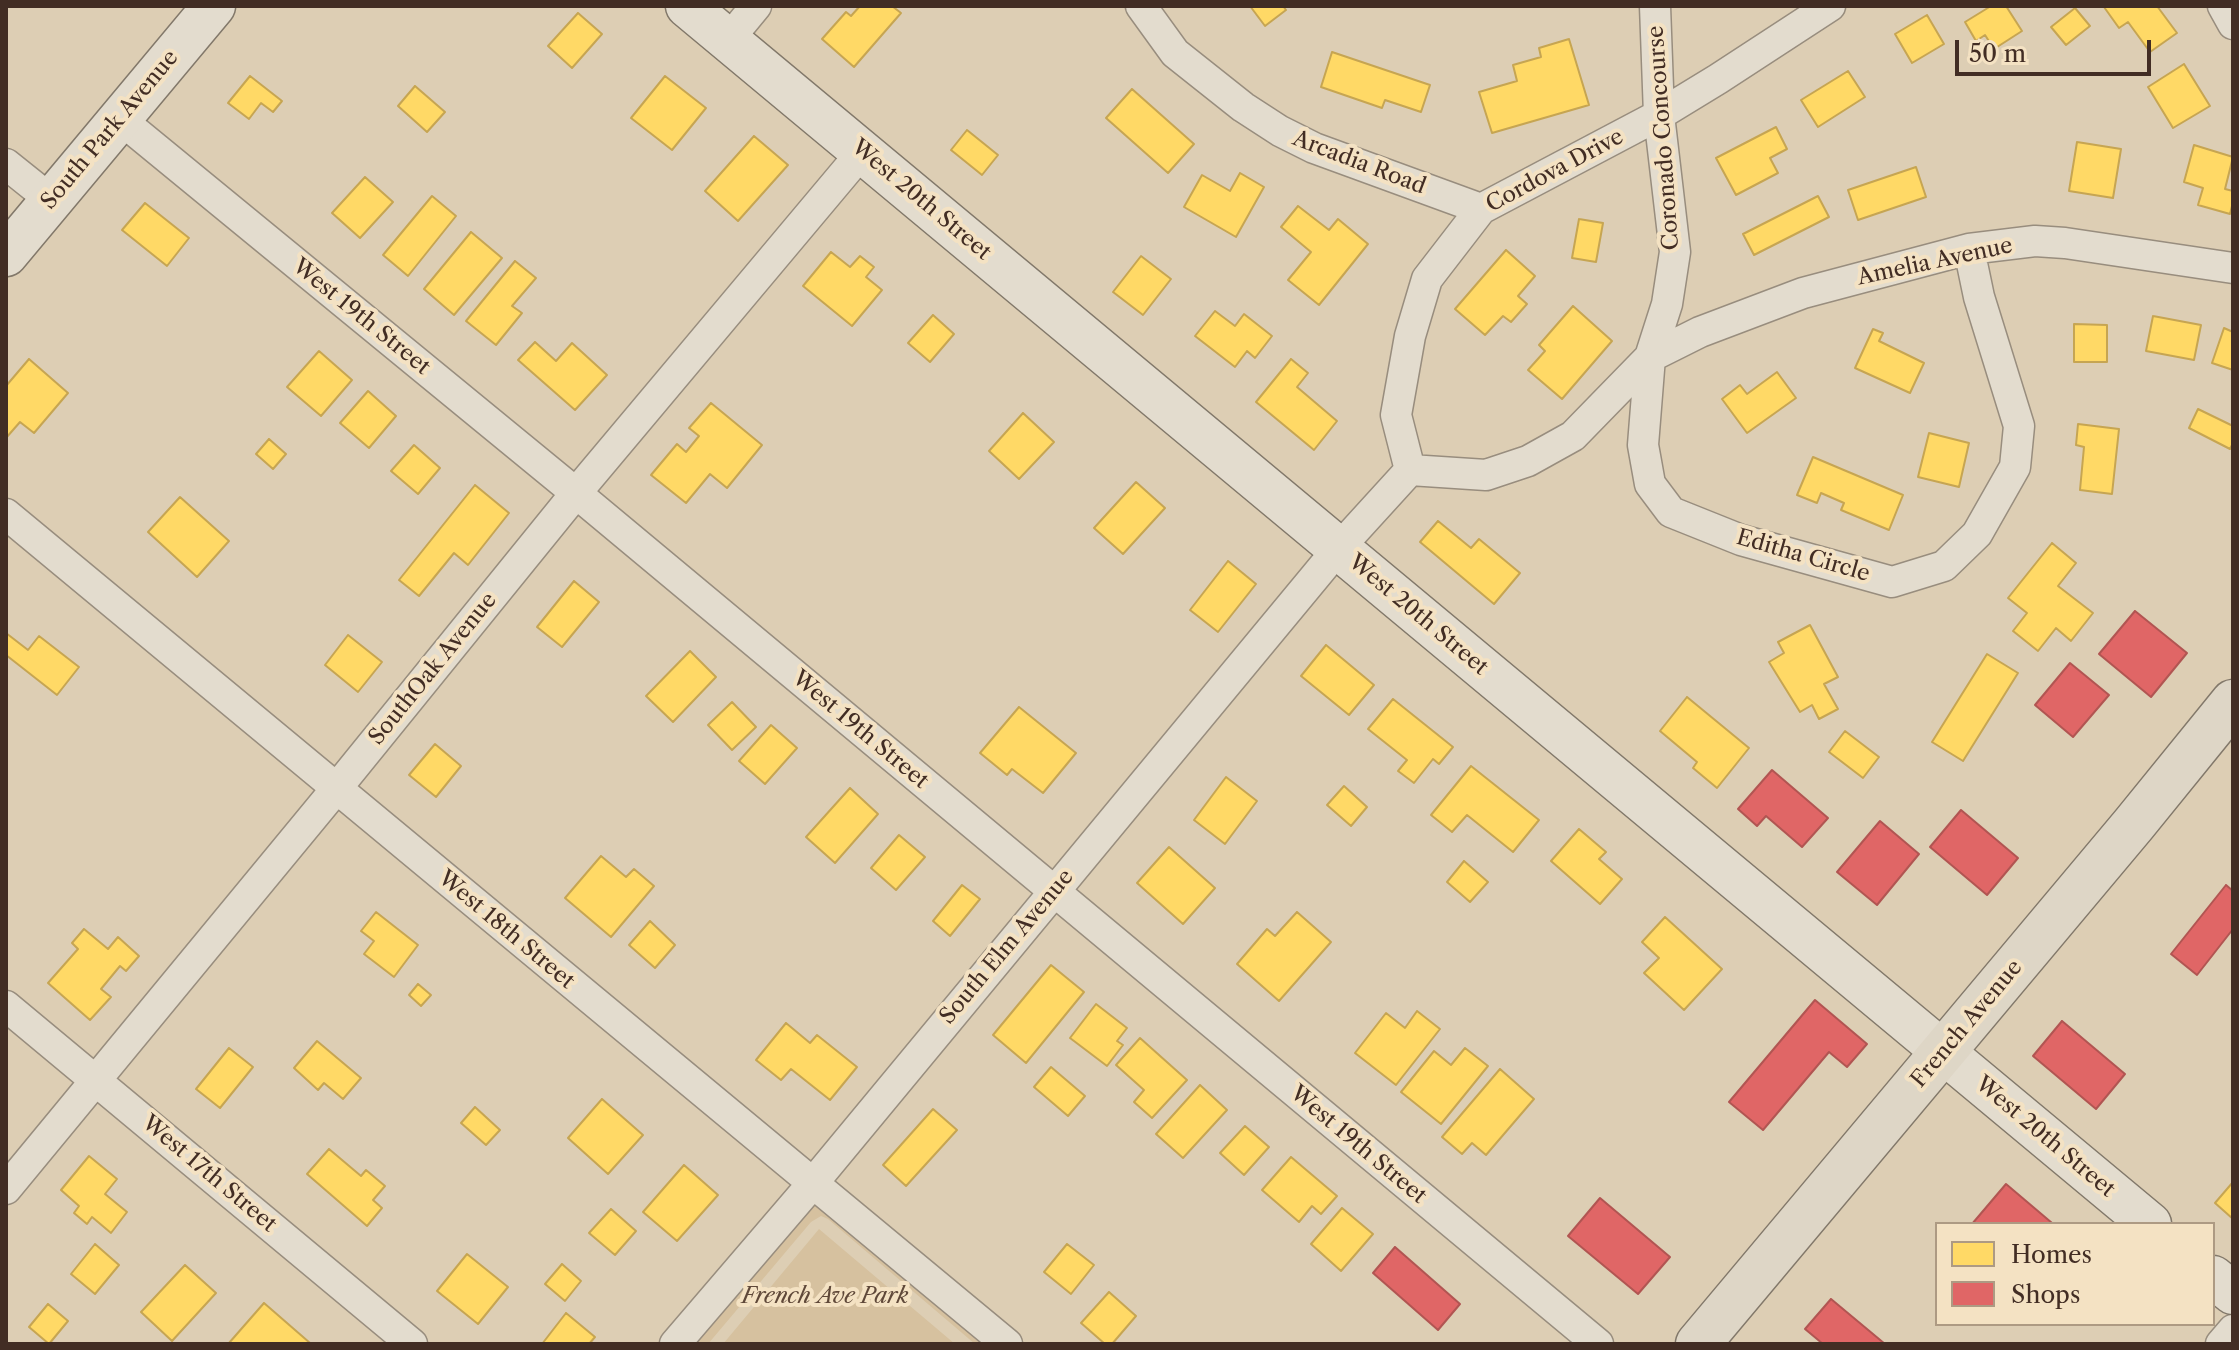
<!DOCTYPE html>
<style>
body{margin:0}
#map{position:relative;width:2239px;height:1350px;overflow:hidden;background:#ddceb4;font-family:"Libre Caslon Text",serif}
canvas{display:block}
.frame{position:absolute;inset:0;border:8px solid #422d24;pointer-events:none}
.legend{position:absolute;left:1935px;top:1222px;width:280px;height:104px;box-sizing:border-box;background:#f4e2c3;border:2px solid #ad9a83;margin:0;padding:10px 14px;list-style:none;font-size:24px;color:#422d24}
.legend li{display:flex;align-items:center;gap:16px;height:40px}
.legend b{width:40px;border:2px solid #ad9a83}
.scale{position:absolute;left:1955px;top:40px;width:196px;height:36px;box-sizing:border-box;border:4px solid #422d24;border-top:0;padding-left:10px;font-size:24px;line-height:28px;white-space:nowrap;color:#422d24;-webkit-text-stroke:6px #f4e2c3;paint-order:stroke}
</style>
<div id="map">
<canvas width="2239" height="1350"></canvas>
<div class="frame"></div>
<ul class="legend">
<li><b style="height:22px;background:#ffd966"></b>Homes</li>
<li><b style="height:22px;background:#e06666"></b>Shops</li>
</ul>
<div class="scale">50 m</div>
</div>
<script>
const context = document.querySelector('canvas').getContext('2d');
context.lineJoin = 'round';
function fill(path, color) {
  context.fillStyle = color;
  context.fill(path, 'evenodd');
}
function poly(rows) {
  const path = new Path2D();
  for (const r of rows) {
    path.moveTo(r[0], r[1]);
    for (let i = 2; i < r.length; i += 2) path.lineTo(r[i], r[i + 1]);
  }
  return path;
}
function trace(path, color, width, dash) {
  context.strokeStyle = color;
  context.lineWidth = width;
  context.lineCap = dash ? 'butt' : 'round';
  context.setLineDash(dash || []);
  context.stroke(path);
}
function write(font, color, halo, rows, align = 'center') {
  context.font = font + ' "Libre Caslon Text",serif';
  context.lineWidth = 8;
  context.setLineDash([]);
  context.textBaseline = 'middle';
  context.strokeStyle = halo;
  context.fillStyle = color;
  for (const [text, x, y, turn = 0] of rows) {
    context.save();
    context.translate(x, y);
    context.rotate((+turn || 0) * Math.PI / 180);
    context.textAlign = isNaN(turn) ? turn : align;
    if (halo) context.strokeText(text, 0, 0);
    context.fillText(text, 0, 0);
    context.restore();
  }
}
const green = poly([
 [813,1203,984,1344,975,1344,828,1219,821,1216,811,1222,708,1344,693,1344],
 [819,1229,955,1344,723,1344]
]);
const homes = poly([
 [860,6,892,6,901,13,854,67,822,39,846,12,851,16,860,6],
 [1250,6,1283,6,1286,10,1265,26,1250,6],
 [1991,6,2006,6,2022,31,1994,49,1985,35,1976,41,1965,22,1991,6],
 [2106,6,2157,6,2177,33,2150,52,2128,22,2119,28,2104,7,2106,6],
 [2075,8,2090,26,2066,45,2051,27,2075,8],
 [578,13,602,34,572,68,548,46,578,13],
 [1927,15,1944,44,1912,63,1895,34,1927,15],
 [1569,39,1589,105,1492,133,1479,92,1517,81,1513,65,1541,57,1539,48,1569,39],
 [1332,52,1430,85,1421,112,1385,100,1382,108,1321,87,1332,52],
 [2184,64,2210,106,2173,128,2148,87,2184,64],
 [1848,71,1865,97,1818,127,1801,100,1848,71],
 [250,76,282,101,273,112,261,103,249,119,228,103,250,76],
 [665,76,706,108,672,150,631,118,665,76],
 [415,86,445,112,427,132,398,106,415,86],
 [1132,89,1194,144,1168,173,1106,118,1132,89],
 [1776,127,1787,149,1770,158,1778,173,1736,195,1716,158,1776,127],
 [967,130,998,155,982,175,951,150,967,130],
 [754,136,788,165,738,221,705,191,754,136],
 [2077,142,2121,149,2113,198,2069,191,2077,142],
 [2194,145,2233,157,2225,189,2233,191,2233,202,2230,214,2198,205,2203,188,2184,182,2194,145],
 [1916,167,1926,197,1858,220,1848,190,1916,167],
 [1240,173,1264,187,1236,237,1184,207,1202,175,1230,191,1240,173],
 [365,177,393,202,360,238,332,213,365,177],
 [432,196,456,216,408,276,383,255,432,196],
 [1818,196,1829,217,1754,255,1743,234,1818,196],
 [145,203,189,238,167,266,122,230,145,203],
 [1298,206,1329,230,1338,219,1368,244,1319,305,1288,280,1311,252,1281,227,1298,206],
 [1579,219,1603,223,1596,262,1572,258,1579,219],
 [471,232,502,258,454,315,424,289,471,232],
 [1506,250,1535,276,1518,296,1527,304,1511,322,1503,316,1485,335,1455,309,1506,250],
 [831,252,850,267,860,256,874,267,866,277,882,290,852,326,803,286,831,252],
 [1141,256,1171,279,1143,315,1113,292,1141,256],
 [515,261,536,278,512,306,522,313,496,345,466,321,515,261],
 [1573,306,1612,341,1562,399,1528,370,1545,351,1539,345,1573,306],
 [1215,311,1235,326,1244,314,1272,336,1255,358,1247,351,1235,367,1195,336,1215,311],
 [933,315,954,334,930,362,908,343,933,315],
 [2153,316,2201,325,2194,360,2146,351,2153,316],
 [2074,324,2107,325,2107,362,2074,362,2074,324],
 [2224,328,2233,332,2233,370,2212,363,2224,328],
 [1873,329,1883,333,1879,341,1924,363,1910,393,1855,368,1873,329],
 [535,342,556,361,572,343,607,375,575,410,518,360,535,342],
 [319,351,352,380,321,416,287,387,319,351],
 [29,359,68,393,34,433,20,422,6,438,6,386,29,359],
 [1291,359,1308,373,1297,387,1337,421,1314,450,1256,402,1291,359],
 [1777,372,1796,398,1747,433,1722,399,1740,385,1747,394,1777,372],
 [368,391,396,416,369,448,340,423,368,391],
 [711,403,762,445,727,488,710,474,686,503,651,475,677,444,686,452,699,436,689,428,711,403],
 [2198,409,2233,426,2233,443,2230,449,2189,428,2198,409],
 [1023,413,1054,442,1019,479,989,451,1023,413],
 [2078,424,2119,429,2112,494,2080,490,2084,447,2076,445,2078,424],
 [1929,433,1969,443,1959,487,1918,477,1929,433],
 [269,439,286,454,273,469,256,454,269,439],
 [414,445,440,468,418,494,391,471,414,445],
 [1813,457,1903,495,1889,530,1841,510,1844,503,1821,493,1817,503,1797,495,1813,457],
 [1136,482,1165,508,1123,554,1094,528,1136,482],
 [475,485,509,513,468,565,454,553,419,596,399,580,475,485],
 [180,497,229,541,197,577,148,532,180,497],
 [1438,521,1471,548,1479,539,1520,573,1494,604,1420,542,1438,521],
 [2052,543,2076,563,2058,586,2093,613,2071,641,2056,628,2038,651,2013,631,2027,613,2008,598,2052,543],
 [1228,561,1256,584,1218,632,1190,610,1228,561],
 [574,581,599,602,562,647,537,627,574,581],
 [1810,625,1838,677,1824,684,1838,709,1819,719,1812,705,1800,712,1769,662,1784,653,1778,642,1810,625],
 [6,633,28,650,39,636,79,667,57,695,6,655,6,633],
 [348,635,382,662,358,692,325,665,348,635],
 [1326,645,1374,685,1349,715,1301,676,1326,645],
 [690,651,716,677,673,722,646,696,690,651],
 [1987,654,2018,673,1963,761,1932,742,1987,654],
 [1687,697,1749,748,1717,788,1693,768,1697,762,1660,731,1687,697],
 [1393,699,1453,747,1439,764,1433,759,1414,783,1398,771,1407,760,1368,729,1393,699],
 [732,702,756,727,732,750,708,725,732,702],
 [1019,707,1076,753,1043,793,1012,769,1007,775,980,753,1019,707],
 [771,725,797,748,765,784,739,761,771,725],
 [1845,731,1879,757,1863,778,1829,752,1845,731],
 [435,744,461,766,436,797,409,775,435,744],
 [1471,766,1539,820,1513,852,1467,815,1452,832,1431,815,1471,766],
 [1226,777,1257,801,1225,844,1194,820,1226,777],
 [1344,786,1367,807,1351,826,1327,805,1344,786],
 [850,788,878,814,835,863,806,837,850,788],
 [1579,829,1606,852,1599,859,1622,879,1600,904,1551,861,1579,829],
 [899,835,925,857,896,890,871,868,899,835],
 [1169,847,1215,888,1183,924,1137,883,1169,847],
 [601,856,626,877,634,869,654,886,611,937,565,898,601,856],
 [1464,861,1488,882,1470,902,1447,882,1464,861],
 [962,885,980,899,950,936,933,921,962,885],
 [376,912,418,945,394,977,364,954,374,941,361,931,376,912],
 [1297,912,1331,942,1279,1001,1237,964,1267,929,1275,936,1297,912],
 [1665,917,1722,969,1684,1010,1644,973,1659,958,1642,942,1665,917],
 [650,921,675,945,655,968,629,945,650,921],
 [84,929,108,949,118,937,139,956,126,971,120,966,101,989,111,997,90,1020,48,983,78,949,72,943,84,929],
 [1051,965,1084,992,1026,1063,993,1035,1051,965],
 [418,984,431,995,421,1006,409,995,418,984],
 [1096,1004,1127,1028,1117,1041,1123,1045,1107,1066,1070,1038,1096,1004],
 [1417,1011,1440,1029,1396,1085,1355,1053,1386,1013,1405,1028,1417,1011],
 [786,1023,810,1043,817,1035,857,1067,830,1100,791,1069,781,1080,756,1060,786,1023],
 [1140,1038,1187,1080,1152,1118,1134,1102,1144,1090,1116,1065,1140,1038],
 [317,1041,361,1078,343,1099,324,1083,318,1090,294,1068,317,1041],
 [229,1048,253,1067,220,1108,196,1089,229,1048],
 [1465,1048,1488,1066,1441,1124,1401,1092,1434,1051,1451,1065,1465,1048],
 [1051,1067,1085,1096,1068,1116,1034,1087,1051,1067],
 [1500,1069,1534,1099,1486,1155,1472,1143,1462,1154,1442,1137,1500,1069],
 [1200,1085,1227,1110,1183,1158,1156,1134,1200,1085],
 [602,1099,643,1135,608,1174,568,1138,602,1099],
 [475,1107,500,1130,486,1145,461,1123,475,1107],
 [933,1109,957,1130,906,1186,883,1165,933,1109],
 [1245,1126,1269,1147,1244,1175,1220,1153,1245,1126],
 [329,1149,361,1176,366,1170,385,1186,373,1200,382,1208,367,1226,307,1174,329,1149],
 [89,1156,117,1179,105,1194,127,1212,111,1233,92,1217,87,1224,74,1213,79,1206,61,1190,89,1156],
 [1291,1157,1337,1196,1321,1214,1312,1206,1299,1222,1262,1190,1291,1157],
 [684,1165,718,1195,677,1241,643,1212,684,1165],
 [2233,1182,2233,1219,2215,1203,2233,1182],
 [1342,1208,1373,1234,1341,1271,1311,1244,1342,1208],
 [611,1209,636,1231,615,1255,589,1233,611,1209],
 [95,1244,119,1265,95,1294,71,1274,95,1244],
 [1067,1244,1094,1265,1071,1294,1044,1272,1067,1244],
 [467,1254,508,1287,478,1324,437,1291,467,1254],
 [562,1264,581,1281,565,1301,545,1284,562,1264],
 [185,1265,216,1293,172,1341,141,1312,185,1265],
 [1109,1292,1136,1316,1112,1344,1105,1344,1081,1323,1109,1292],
 [264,1303,310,1343,308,1344,229,1343,264,1303],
 [48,1304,68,1321,49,1344,29,1327,48,1304],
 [566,1313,595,1337,589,1344,542,1344,566,1313]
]);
const shops = poly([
 [2135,611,2187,653,2151,697,2099,654,2135,611],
 [2070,663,2109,695,2073,737,2035,705,2070,663],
 [1772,770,1828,818,1802,847,1766,816,1757,826,1738,809,1772,770],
 [1961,810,2018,858,1987,895,1930,847,1961,810],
 [1880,821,1919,854,1877,905,1837,872,1880,821],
 [2226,885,2233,891,2233,929,2197,975,2171,954,2226,885],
 [1815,1000,1867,1044,1847,1067,1829,1052,1763,1130,1729,1102,1815,1000],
 [2062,1021,2125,1074,2096,1109,2033,1056,2062,1021],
 [2006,1184,2052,1223,2051,1224,1972,1224,2006,1184],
 [1600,1198,1670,1257,1638,1294,1568,1236,1600,1198],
 [1395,1247,1460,1304,1438,1330,1373,1273,1395,1247],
 [1831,1299,1885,1344,1823,1344,1805,1329,1831,1299]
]);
const street = poly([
 [1141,6,1175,53,1243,107,1280,131,1314,148,1481,209],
 [2223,6,2233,24],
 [728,40,756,6],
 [120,119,576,493,1598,1344],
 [6,164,51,200],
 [1969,249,1979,297,2019,426,2015,467,1977,534,1944,566,1892,582,1741,540,1671,512,1650,484,1643,445,1650,357,1700,332,1803,293,1969,249,2035,241,2065,243,2233,268],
 [1410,470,1396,415,1410,336,1427,279,1481,209,1659,115,1718,79,1830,6],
 [6,514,1007,1344],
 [6,1006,412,1344],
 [6,1189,336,789,576,493,863,151],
 [675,1344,813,1183,1338,549,1410,470,1486,475,1528,461,1573,436,1650,357,1667,304,1675,252,1659,115,1655,6],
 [2221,1344,2233,1330]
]);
const secondary = poly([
 [687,6,2150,1224],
 [6,255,214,6],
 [2213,1277,2233,1293]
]);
const primary = poly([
 [1698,1344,2134,824,2233,702]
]);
const streetNames = [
 ["South Park Avenue",110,130,-50],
 ["Coronado Concourse",1664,138,-94],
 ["Arcadia Road",1359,163,21],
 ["Cordova Drive",1555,171,-28],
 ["West 20th Street",921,200,40],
 ["Amelia Avenue",1935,262,-12],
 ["West 19th Street",361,317,39],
 ["Editha Circle",1803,556,16],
 ["West 20th Street",1418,615,40],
 ["SouthOak Avenue",433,669,-51],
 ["West 19th Street",860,730,40],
 ["West 18th Street",506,930,40],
 ["South Elm Avenue",1007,947,-50],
 ["French Avenue",1967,1024,-50],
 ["West 20th Street",2045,1137,40],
 ["West 19th Street",1358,1145,40],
 ["West 17th Street",209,1174,40]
];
const parkNames = [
 ["French Ave Park",825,1297]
];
fill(green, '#d6c19f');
fill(homes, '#ffd966');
trace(homes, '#c6a552', 2);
fill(shops, '#e06666');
trace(shops, '#b15552', 2);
trace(street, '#988d7e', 33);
trace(secondary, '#82786a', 45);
trace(primary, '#82786a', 47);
trace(street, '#e3dcce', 30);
trace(secondary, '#e3dcce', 42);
trace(primary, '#ded6c6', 44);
write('22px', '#422d24', '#f4e2c3', streetNames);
write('italic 22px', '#5f4839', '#f4e2c3', parkNames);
</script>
